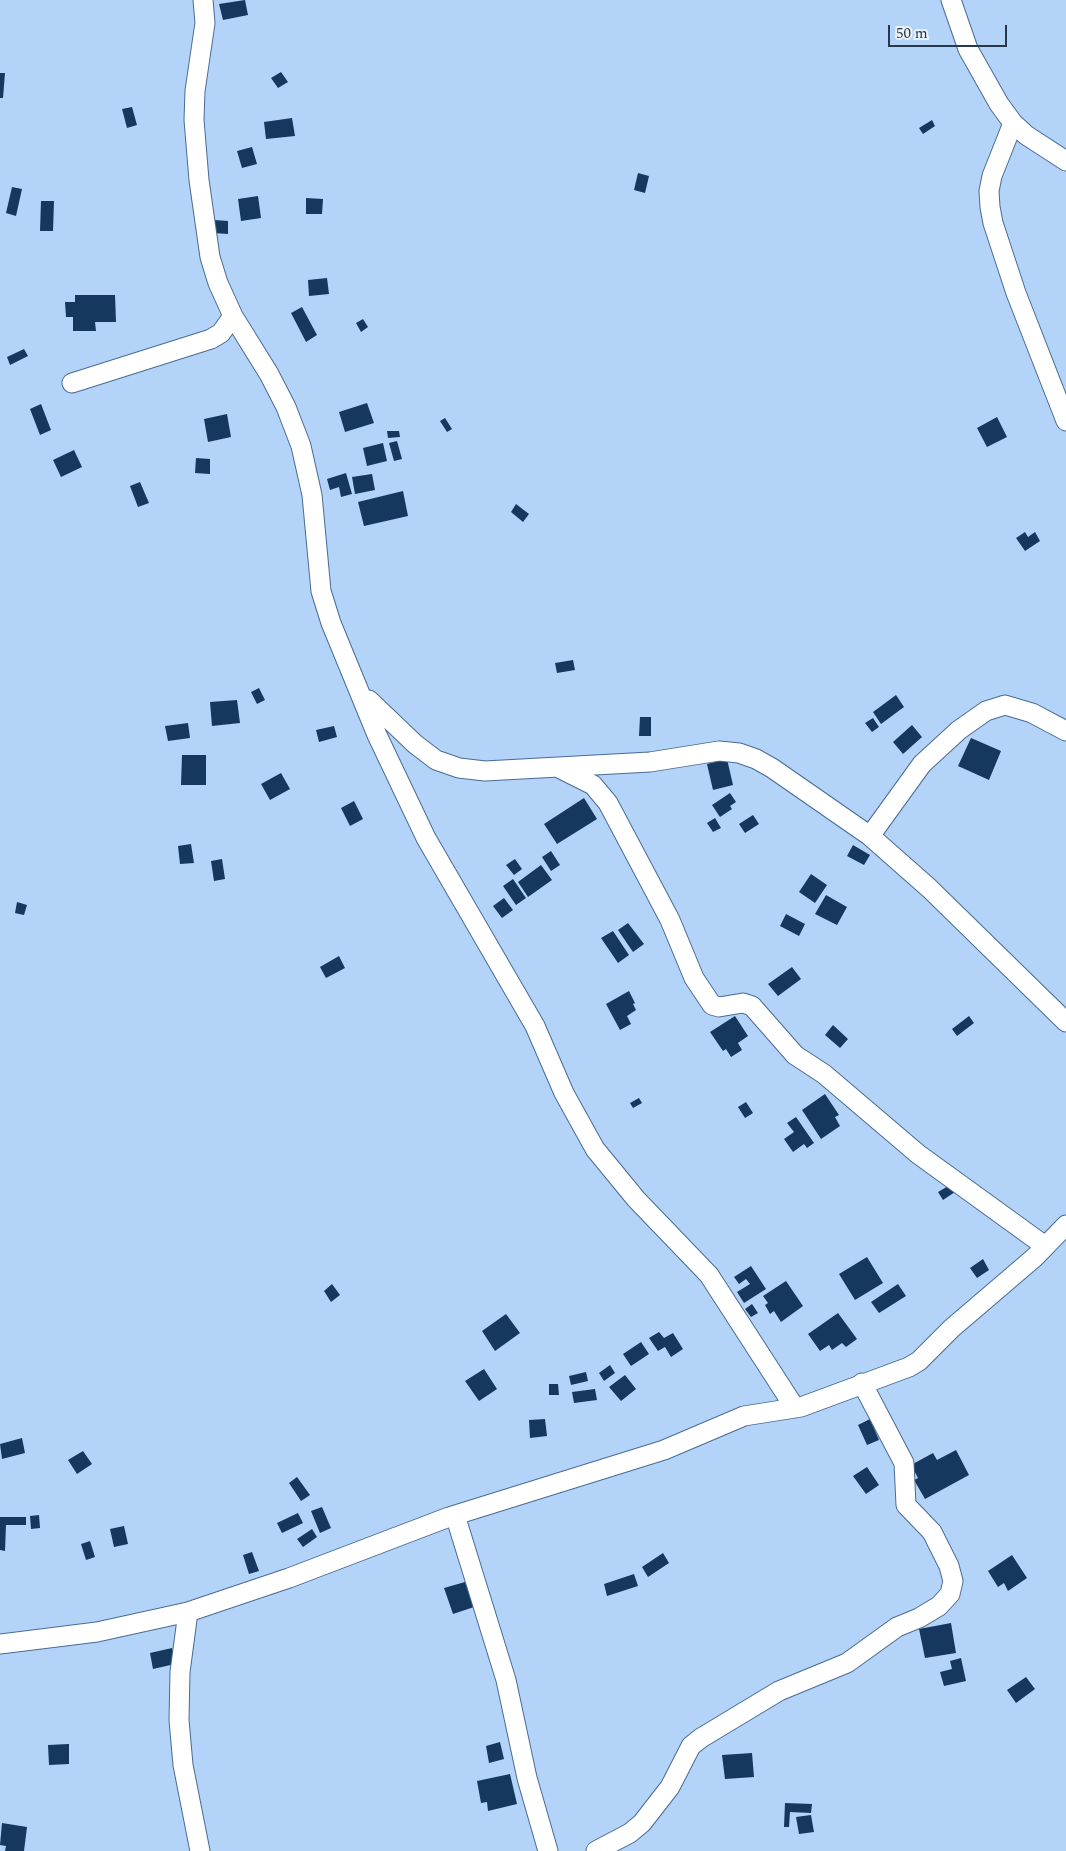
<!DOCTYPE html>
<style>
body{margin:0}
#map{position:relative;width:1066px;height:1851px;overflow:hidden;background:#b4d3f9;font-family:Spectral,serif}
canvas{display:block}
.scale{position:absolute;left:888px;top:25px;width:119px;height:22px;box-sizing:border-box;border:2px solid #28374a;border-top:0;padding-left:6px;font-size:15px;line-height:18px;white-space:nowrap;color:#28374a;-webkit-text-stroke:4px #e9f1fb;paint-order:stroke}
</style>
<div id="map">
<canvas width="1066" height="1851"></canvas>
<div class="scale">50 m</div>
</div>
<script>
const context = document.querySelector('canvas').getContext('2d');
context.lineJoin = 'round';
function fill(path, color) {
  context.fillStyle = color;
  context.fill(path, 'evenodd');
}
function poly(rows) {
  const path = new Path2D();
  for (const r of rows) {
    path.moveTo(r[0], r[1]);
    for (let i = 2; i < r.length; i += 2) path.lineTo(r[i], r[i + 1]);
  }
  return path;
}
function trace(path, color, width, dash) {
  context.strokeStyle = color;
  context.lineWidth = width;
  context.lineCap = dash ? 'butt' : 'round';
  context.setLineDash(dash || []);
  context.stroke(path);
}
const building = poly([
 [245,0,248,15,223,20,219,4],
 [281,72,288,82,278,88,271,78],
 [0,73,5,73,3,98,0,98],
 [132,107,137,125,127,128,122,109],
 [292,118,295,136,266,139,264,122],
 [932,120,935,126,923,134,919,128],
 [252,147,257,164,242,168,237,151],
 [638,173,649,176,645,193,634,190],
 [12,187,22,189,16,216,6,213],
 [258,196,261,218,241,221,238,199],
 [306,198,323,199,322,214,306,214],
 [41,201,54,201,53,231,40,231],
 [214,220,228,221,228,234,213,233],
 [327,278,329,294,309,296,308,280],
 [75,295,115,295,116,322,95,322,96,331,73,331,73,317,66,317,65,302,75,302],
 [302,307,317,335,306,342,291,313],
 [363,319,368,327,361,332,356,323],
 [24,349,28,356,10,365,7,357],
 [367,403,374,423,345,432,339,412],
 [41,404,51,430,40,435,30,409],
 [227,414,231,437,208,442,204,419],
 [997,417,1007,437,987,447,977,428],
 [445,418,452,429,447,432,440,421],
 [387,431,399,431,400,437,388,438],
 [397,441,402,459,394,461,389,443],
 [383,443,387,461,367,466,363,448],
 [74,450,82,467,61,477,53,460],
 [196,458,210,459,210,474,195,473],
 [346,473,352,494,341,497,339,487,330,490,327,479],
 [372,474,375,490,355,494,352,477],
 [140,482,149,503,138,507,130,486],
 [403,491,408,516,364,526,358,502],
 [516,504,529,514,523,522,511,512],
 [1025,532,1028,537,1035,532,1040,541,1025,551,1016,538],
 [573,660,575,670,557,673,555,663],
 [259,688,265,700,257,704,251,692],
 [896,695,904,707,881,724,873,712],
 [237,700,240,723,212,726,210,702],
 [640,717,651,717,651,736,639,736],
 [873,718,879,727,872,732,865,723],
 [188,723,190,738,168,741,165,726],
 [912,725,922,737,903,754,893,742],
 [334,726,337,737,319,742,316,730],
 [971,738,1001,751,989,780,958,766],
 [182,755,206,755,206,785,181,785],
 [727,759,733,785,713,790,707,764],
 [281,773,290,789,270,800,261,784],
 [730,793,736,802,730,806,732,809,720,817,712,805],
 [584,798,597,819,557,844,544,824],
 [354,801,363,819,350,826,341,808],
 [753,815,759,824,745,833,739,824],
 [715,818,721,828,713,832,707,823],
 [191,844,194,863,180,864,178,846],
 [853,845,870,855,864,865,847,856],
 [551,851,560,865,551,871,542,857],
 [222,859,225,879,214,881,211,861],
 [515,859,522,869,514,875,506,865],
 [541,865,552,880,528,897,518,882],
 [811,874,827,885,815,903,799,892],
 [513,879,526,898,516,905,503,886],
 [826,895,847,907,837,925,815,914],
 [504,898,513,910,502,918,493,906],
 [17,902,27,905,24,915,15,913],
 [786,914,805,924,799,936,780,926],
 [628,923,644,944,633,952,618,930],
 [613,931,629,955,618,963,601,938],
 [339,956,345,968,326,978,320,967],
 [792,967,801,979,778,996,768,984],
 [629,991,635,1003,633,1004,636,1010,627,1016,631,1024,620,1030,606,1004],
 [735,1016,748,1036,738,1043,742,1050,731,1057,726,1049,723,1051,710,1032],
 [969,1016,974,1023,957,1036,952,1029],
 [833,1025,848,1039,840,1048,825,1035],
 [825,1094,839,1115,835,1117,840,1126,821,1139,802,1110],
 [639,1098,642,1103,633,1108,630,1103],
 [746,1102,753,1113,745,1118,738,1107],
 [796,1117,814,1143,807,1148,804,1144,793,1152,784,1139,794,1132,787,1123],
 [950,1185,955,1192,943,1200,938,1192],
 [867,1257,883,1283,855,1300,839,1274],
 [983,1259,989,1270,977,1278,970,1268],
 [751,1266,766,1289,744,1303,737,1292,750,1284,746,1279,739,1284,734,1277],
 [786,1281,803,1306,781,1322,774,1311,770,1314,765,1305,768,1303,763,1296],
 [332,1284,340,1295,331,1302,324,1291],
 [898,1284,906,1296,879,1313,871,1302],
 [752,1304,758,1313,751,1317,745,1309],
 [838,1313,857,1339,846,1347,842,1343,832,1350,829,1345,820,1351,808,1334],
 [506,1314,520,1333,495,1351,482,1331],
 [659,1332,664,1338,673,1333,683,1349,671,1357,665,1347,658,1351,649,1338],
 [641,1342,649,1354,631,1366,623,1354],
 [610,1365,615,1373,604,1381,599,1373],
 [484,1369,497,1389,479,1401,465,1381],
 [586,1372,588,1381,571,1385,569,1376],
 [625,1375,636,1389,621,1401,609,1387],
 [549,1384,558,1384,559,1395,549,1395],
 [595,1389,597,1400,574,1403,572,1392],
 [545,1419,547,1436,530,1438,529,1420],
 [870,1419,879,1440,867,1445,858,1425],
 [22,1438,25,1453,2,1459,0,1444],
 [956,1450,969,1475,925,1499,914,1480,918,1478,911,1465,933,1453,937,1460],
 [83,1451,92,1464,77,1474,68,1460],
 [867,1467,879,1485,866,1494,853,1476],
 [297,1477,310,1495,301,1501,289,1483],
 [322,1507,331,1528,320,1533,311,1511],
 [298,1513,303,1523,282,1533,277,1523],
 [39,1515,40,1528,31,1529,30,1516],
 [0,1517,26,1517,26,1525,6,1525,5,1551,0,1550],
 [124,1526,128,1544,114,1547,110,1529],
 [312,1529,317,1537,303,1547,297,1539],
 [90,1541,95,1557,86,1560,81,1544],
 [252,1552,259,1571,249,1574,243,1555],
 [663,1553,669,1563,648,1577,642,1567],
 [1012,1555,1027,1578,1008,1591,1004,1583,998,1587,988,1571],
 [634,1574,638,1586,607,1596,604,1584],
 [465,1582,474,1607,453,1614,444,1588],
 [951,1623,956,1653,925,1658,919,1629],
 [172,1648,175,1664,153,1669,150,1653],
 [961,1658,966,1681,944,1686,940,1672,952,1669,950,1661],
 [1026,1677,1035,1689,1016,1703,1007,1690],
 [500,1742,504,1759,489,1763,486,1746],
 [69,1744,69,1764,49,1765,48,1745],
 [752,1753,754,1777,725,1779,722,1755],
 [510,1774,517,1804,488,1811,487,1802,481,1803,477,1781],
 [785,1803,812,1804,811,1813,790,1812,789,1827,784,1827],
 [811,1815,814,1832,799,1834,796,1817],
 [2,1823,27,1827,24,1851,5,1851,6,1846,0,1845]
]);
const minor = poly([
 [203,0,205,23,195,91,194,120,199,180,210,257,218,283,233,316,269,374,286,407,301,446,312,495,321,591,331,623,377,735,426,838,535,1026,564,1093,595,1149,636,1199,709,1275,795,1408],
 [951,0,968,49,999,104,1013,123,1026,135,1066,161],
 [1013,123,992,176,989,191,990,207,993,223,1016,293,1066,421],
 [72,383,211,339,221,333,233,316],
 [369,700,415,744,436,760,459,768,485,771,650,762,719,751,739,753,756,759,772,768,870,836,929,888,1066,1022],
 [559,768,593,785,608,803,670,920,694,978,712,1005,719,1007,743,1003,752,1006,795,1055,824,1074,918,1154,1045,1246],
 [870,836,922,764,959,730,986,711,1005,705,1032,713,1066,731],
 [455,1515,506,1680,527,1778,548,1851],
 [188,1612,180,1672,179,1720,183,1765,200,1851],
 [0,1644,97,1632,188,1612,289,1578,449,1517,664,1450,744,1416,801,1407,909,1367,919,1361,952,1328,1035,1257,1066,1225],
 [596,1851,630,1833,642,1823,670,1787,691,1746,701,1738,779,1691,847,1663,897,1627,919,1618,939,1606,950,1594,953,1581,949,1566,932,1532,906,1505,904,1463,862,1383]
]);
fill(building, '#16375e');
trace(minor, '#486b95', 21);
trace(minor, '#fff', 19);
</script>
